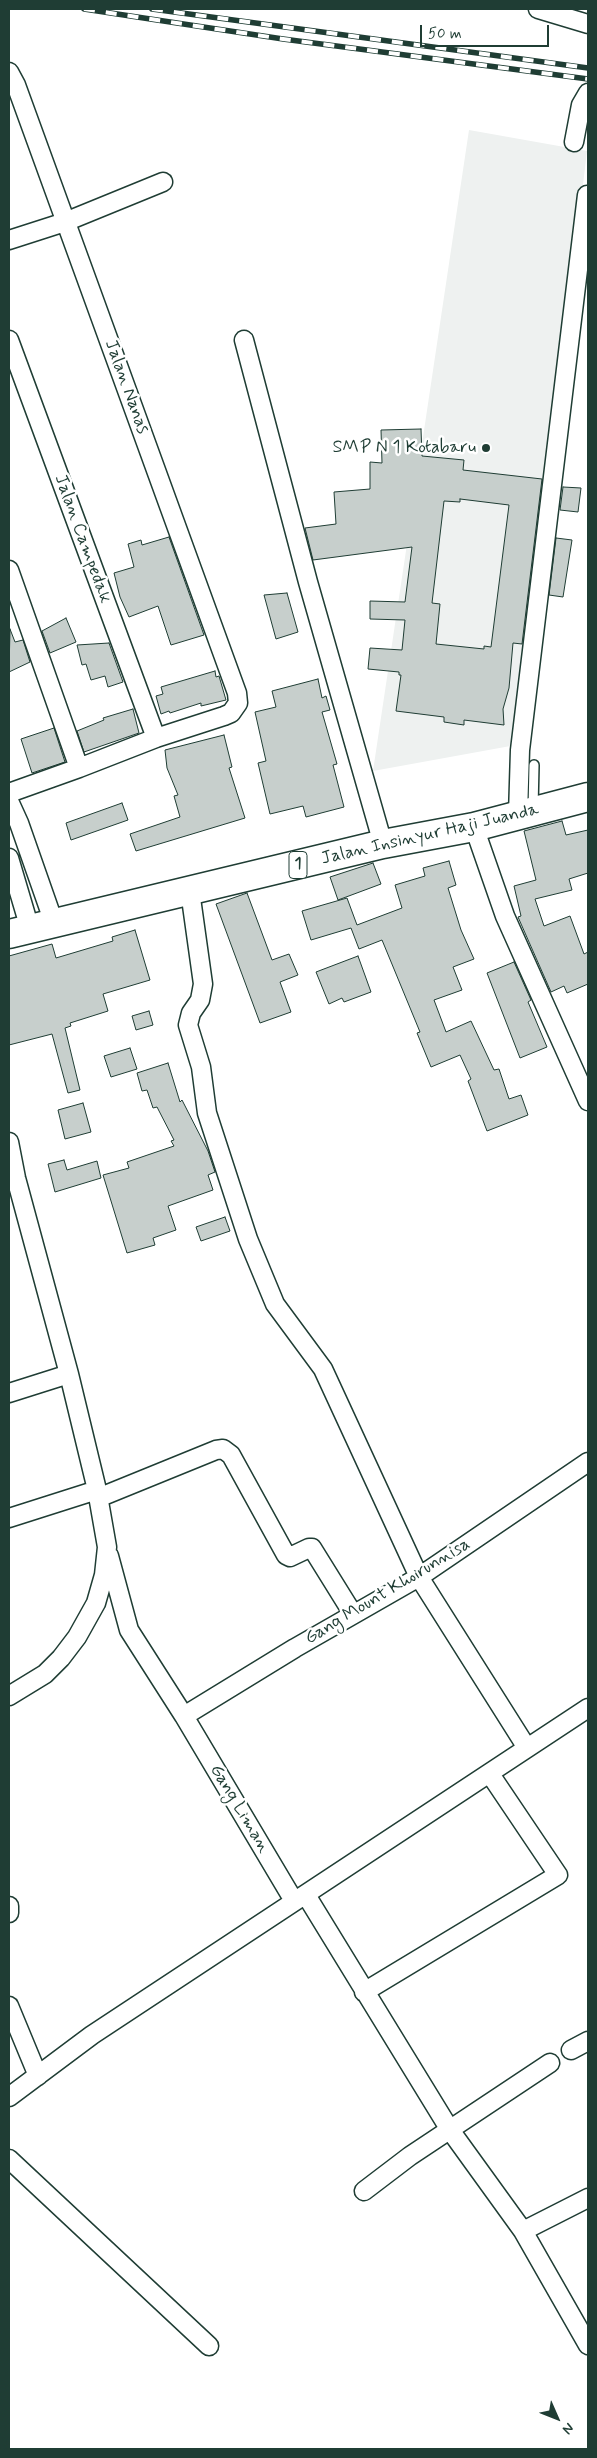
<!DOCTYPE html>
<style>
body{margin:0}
#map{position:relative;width:597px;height:2458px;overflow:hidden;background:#fff;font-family:Mynerve,sans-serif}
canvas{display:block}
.frame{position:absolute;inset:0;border:10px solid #1f3d34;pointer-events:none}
.north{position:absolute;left:532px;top:2393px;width:50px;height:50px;-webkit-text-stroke:4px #fff;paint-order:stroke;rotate:134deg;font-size:14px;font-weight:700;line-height:20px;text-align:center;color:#1f3d34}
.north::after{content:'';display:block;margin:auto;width:18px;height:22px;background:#1f3d34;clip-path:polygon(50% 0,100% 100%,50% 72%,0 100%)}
.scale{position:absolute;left:420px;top:25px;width:129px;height:22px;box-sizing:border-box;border:2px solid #1f3d34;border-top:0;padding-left:6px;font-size:15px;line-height:18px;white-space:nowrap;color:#1f3d34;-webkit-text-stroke:4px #fff;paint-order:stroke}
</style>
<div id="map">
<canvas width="597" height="2458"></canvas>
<div class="frame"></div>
<div class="north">N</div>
<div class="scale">50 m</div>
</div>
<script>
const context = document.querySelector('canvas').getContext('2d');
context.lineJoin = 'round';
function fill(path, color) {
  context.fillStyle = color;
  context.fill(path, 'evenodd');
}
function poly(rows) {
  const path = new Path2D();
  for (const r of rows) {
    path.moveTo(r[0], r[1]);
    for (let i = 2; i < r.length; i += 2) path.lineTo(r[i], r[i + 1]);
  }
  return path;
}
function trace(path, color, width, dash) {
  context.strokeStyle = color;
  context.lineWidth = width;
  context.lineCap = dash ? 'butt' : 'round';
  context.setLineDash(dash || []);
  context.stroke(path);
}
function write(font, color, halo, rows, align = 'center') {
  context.font = font + ' Mynerve,sans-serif';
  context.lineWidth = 5;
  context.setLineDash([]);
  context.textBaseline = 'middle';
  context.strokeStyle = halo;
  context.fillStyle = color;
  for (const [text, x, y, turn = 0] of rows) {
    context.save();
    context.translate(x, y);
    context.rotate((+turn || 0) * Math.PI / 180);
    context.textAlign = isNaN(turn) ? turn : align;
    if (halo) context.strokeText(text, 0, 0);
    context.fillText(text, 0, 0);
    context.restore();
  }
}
const built = poly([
 [469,130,587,151,516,745,373,771]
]);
const building = poly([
 [421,429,422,456,464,460,463,470,542,479,522,644,513,643,509,688,503,709,504,725,464,720,464,725,444,722,444,717,396,711,401,675,399,675,399,672,368,669,370,648,402,650,405,620,370,619,370,601,405,602,412,547,313,560,305,528,336,524,334,492,370,489,370,462,382,463,381,430,421,429],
 [460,499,509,505,491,647,484,646,484,649,436,644,440,604,432,603,444,501,460,502,460,499],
 [563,487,581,488,578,512,560,510,563,487],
 [169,537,204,635,171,645,158,606,129,617,120,597,114,573,134,567,128,544,141,540,142,545,169,537],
 [556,538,572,540,563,597,549,595,556,538],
 [287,593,298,632,276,639,264,595,287,593],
 [66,618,76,642,50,653,42,631,66,618],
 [10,629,15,642,23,640,30,662,9,672,10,629],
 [109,643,123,682,108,687,105,676,91,680,86,664,82,665,77,645,109,643],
 [215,671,216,677,219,676,226,700,201,706,201,703,170,713,169,711,161,714,156,696,163,694,161,687,215,671],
 [318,679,322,698,326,696,330,710,322,712,337,764,333,765,344,807,306,817,303,806,270,814,258,763,266,761,255,712,276,707,272,691,318,679],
 [133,709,139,733,84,752,77,731,104,720,103,718,133,709],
 [54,728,65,762,32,773,21,739,54,728],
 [224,735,232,767,229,768,245,818,136,851,130,834,180,817,174,796,178,795,167,768,165,750,224,735],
 [122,803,128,820,71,840,66,823,122,803],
 [562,821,566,835,588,830,588,873,569,879,572,890,535,899,544,926,570,916,584,954,588,952,588,984,567,993,564,986,551,992,518,917,521,916,514,886,536,880,524,831,562,821],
 [449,861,456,885,448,888,461,930,474,959,453,967,462,990,434,1000,446,1032,471,1021,494,1070,499,1069,509,1099,521,1095,528,1115,487,1131,468,1081,471,1079,460,1055,431,1067,417,1033,420,1032,382,940,359,949,351,928,311,940,302,911,347,898,357,925,402,908,395,885,425,876,423,868,449,861],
 [373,863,381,884,338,900,330,877,373,863],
 [247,893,272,960,289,954,298,975,280,982,291,1012,260,1023,216,904,247,893],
 [135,930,150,980,103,994,108,1011,70,1023,71,1026,65,1028,80,1090,68,1093,52,1034,9,1045,9,956,52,944,56,958,113,941,112,937,135,930],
 [358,956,371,992,344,1002,342,998,329,1004,316,972,358,956],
 [514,962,531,1000,528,1002,547,1047,520,1058,487,973,514,962],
 [149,1011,153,1025,136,1030,132,1016,149,1011],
 [130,1048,137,1069,111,1077,104,1056,130,1048],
 [168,1063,180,1102,182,1100,208,1151,215,1172,208,1175,213,1190,168,1206,176,1230,153,1238,155,1245,127,1253,103,1175,129,1168,127,1162,174,1146,171,1141,174,1140,157,1107,153,1108,147,1090,142,1091,137,1073,168,1063],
 [83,1103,91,1132,65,1139,58,1110,83,1103],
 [64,1160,67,1170,97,1161,101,1178,55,1192,48,1164,64,1160],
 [225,1217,230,1231,201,1241,196,1227,225,1217]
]);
const service = poly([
 [533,809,534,765]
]);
const minor = poly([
 [538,9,588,24],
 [9,72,16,85,237,693,238,703,231,713,224,716,156,738,79,768,9,793],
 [574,142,581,105,588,93],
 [9,240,65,222,163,182],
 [9,340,156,738],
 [244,340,308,582,383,844],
 [9,570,79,768],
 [9,801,19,823,54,923],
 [518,815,520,750,587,195],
 [474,827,505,916,588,1101],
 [9,858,30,929],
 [190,891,203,984,200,1000,191,1013,188,1025,201,1067,207,1113,248,1239,275,1304,323,1369,419,1577,527,1748],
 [9,1142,16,1178,69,1374,97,1490,107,1547,104,1575,96,1603,77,1637,61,1658,45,1674,9,1696],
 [9,1393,69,1374],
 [98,1498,216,1450,223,1449,231,1455,286,1555,290,1557,309,1548,312,1548,353,1614],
 [9,1518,97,1490],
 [109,1556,129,1630,184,1716,294,1901],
 [184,1716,295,1648,419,1577,588,1462],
 [306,1895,450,2130,523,2231,588,2345],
 [9,1906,9,1913],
 [364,1992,558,1875,490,1774],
 [9,2006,38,2076],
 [571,2050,588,2041],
 [9,2097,92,2035,588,1708],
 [9,2159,209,2346],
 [364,2191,410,2156,550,2063],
 [523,2231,588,2198]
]);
const trunk = poly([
 [9,934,383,844,474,827,588,797]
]);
const rail = poly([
 [84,9,283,39,588,79],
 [152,9,588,68]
]);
const markers = [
 [486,448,5,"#1f3d34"]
];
const shields = [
 [298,865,18]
];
const shieldNames = [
 ["1",298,865]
];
const streetNames = [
 ["Jalan Nanas",126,387,70],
 ["Jalan Campedak",82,539,70],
 ["Jalan Insinyur Haji Juanda",430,835,-13],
 ["Gang Mount Khoirunnisa",388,1592,-31],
 ["Gang Liman",239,1809,59]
];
const poiNames = [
 ["SMP N 1 Kotabaru",476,448]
];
fill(built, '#eef1f0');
fill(building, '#c7cfcc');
trace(building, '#1f3d34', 1);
trace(service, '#1f3d34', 12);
trace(minor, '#1f3d34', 21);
trace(trunk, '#1f3d34', 31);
trace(service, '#fff', 9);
trace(minor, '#fff', 18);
trace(trunk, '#fff', 28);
trace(rail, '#1f3d34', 5.5);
trace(rail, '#fff', 4, [11]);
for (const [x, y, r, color] of markers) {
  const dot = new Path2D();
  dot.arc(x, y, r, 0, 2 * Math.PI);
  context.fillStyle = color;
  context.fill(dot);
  trace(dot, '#fff', 2);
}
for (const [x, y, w] of shields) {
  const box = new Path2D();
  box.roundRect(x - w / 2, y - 13.5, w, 27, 4);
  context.fillStyle = '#fff';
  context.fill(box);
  trace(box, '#1f3d34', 1);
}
write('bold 16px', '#1f3d34', null, shieldNames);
write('18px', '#1f3d34', '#fff', streetNames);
write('18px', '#1f3d34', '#fff', poiNames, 'right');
</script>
